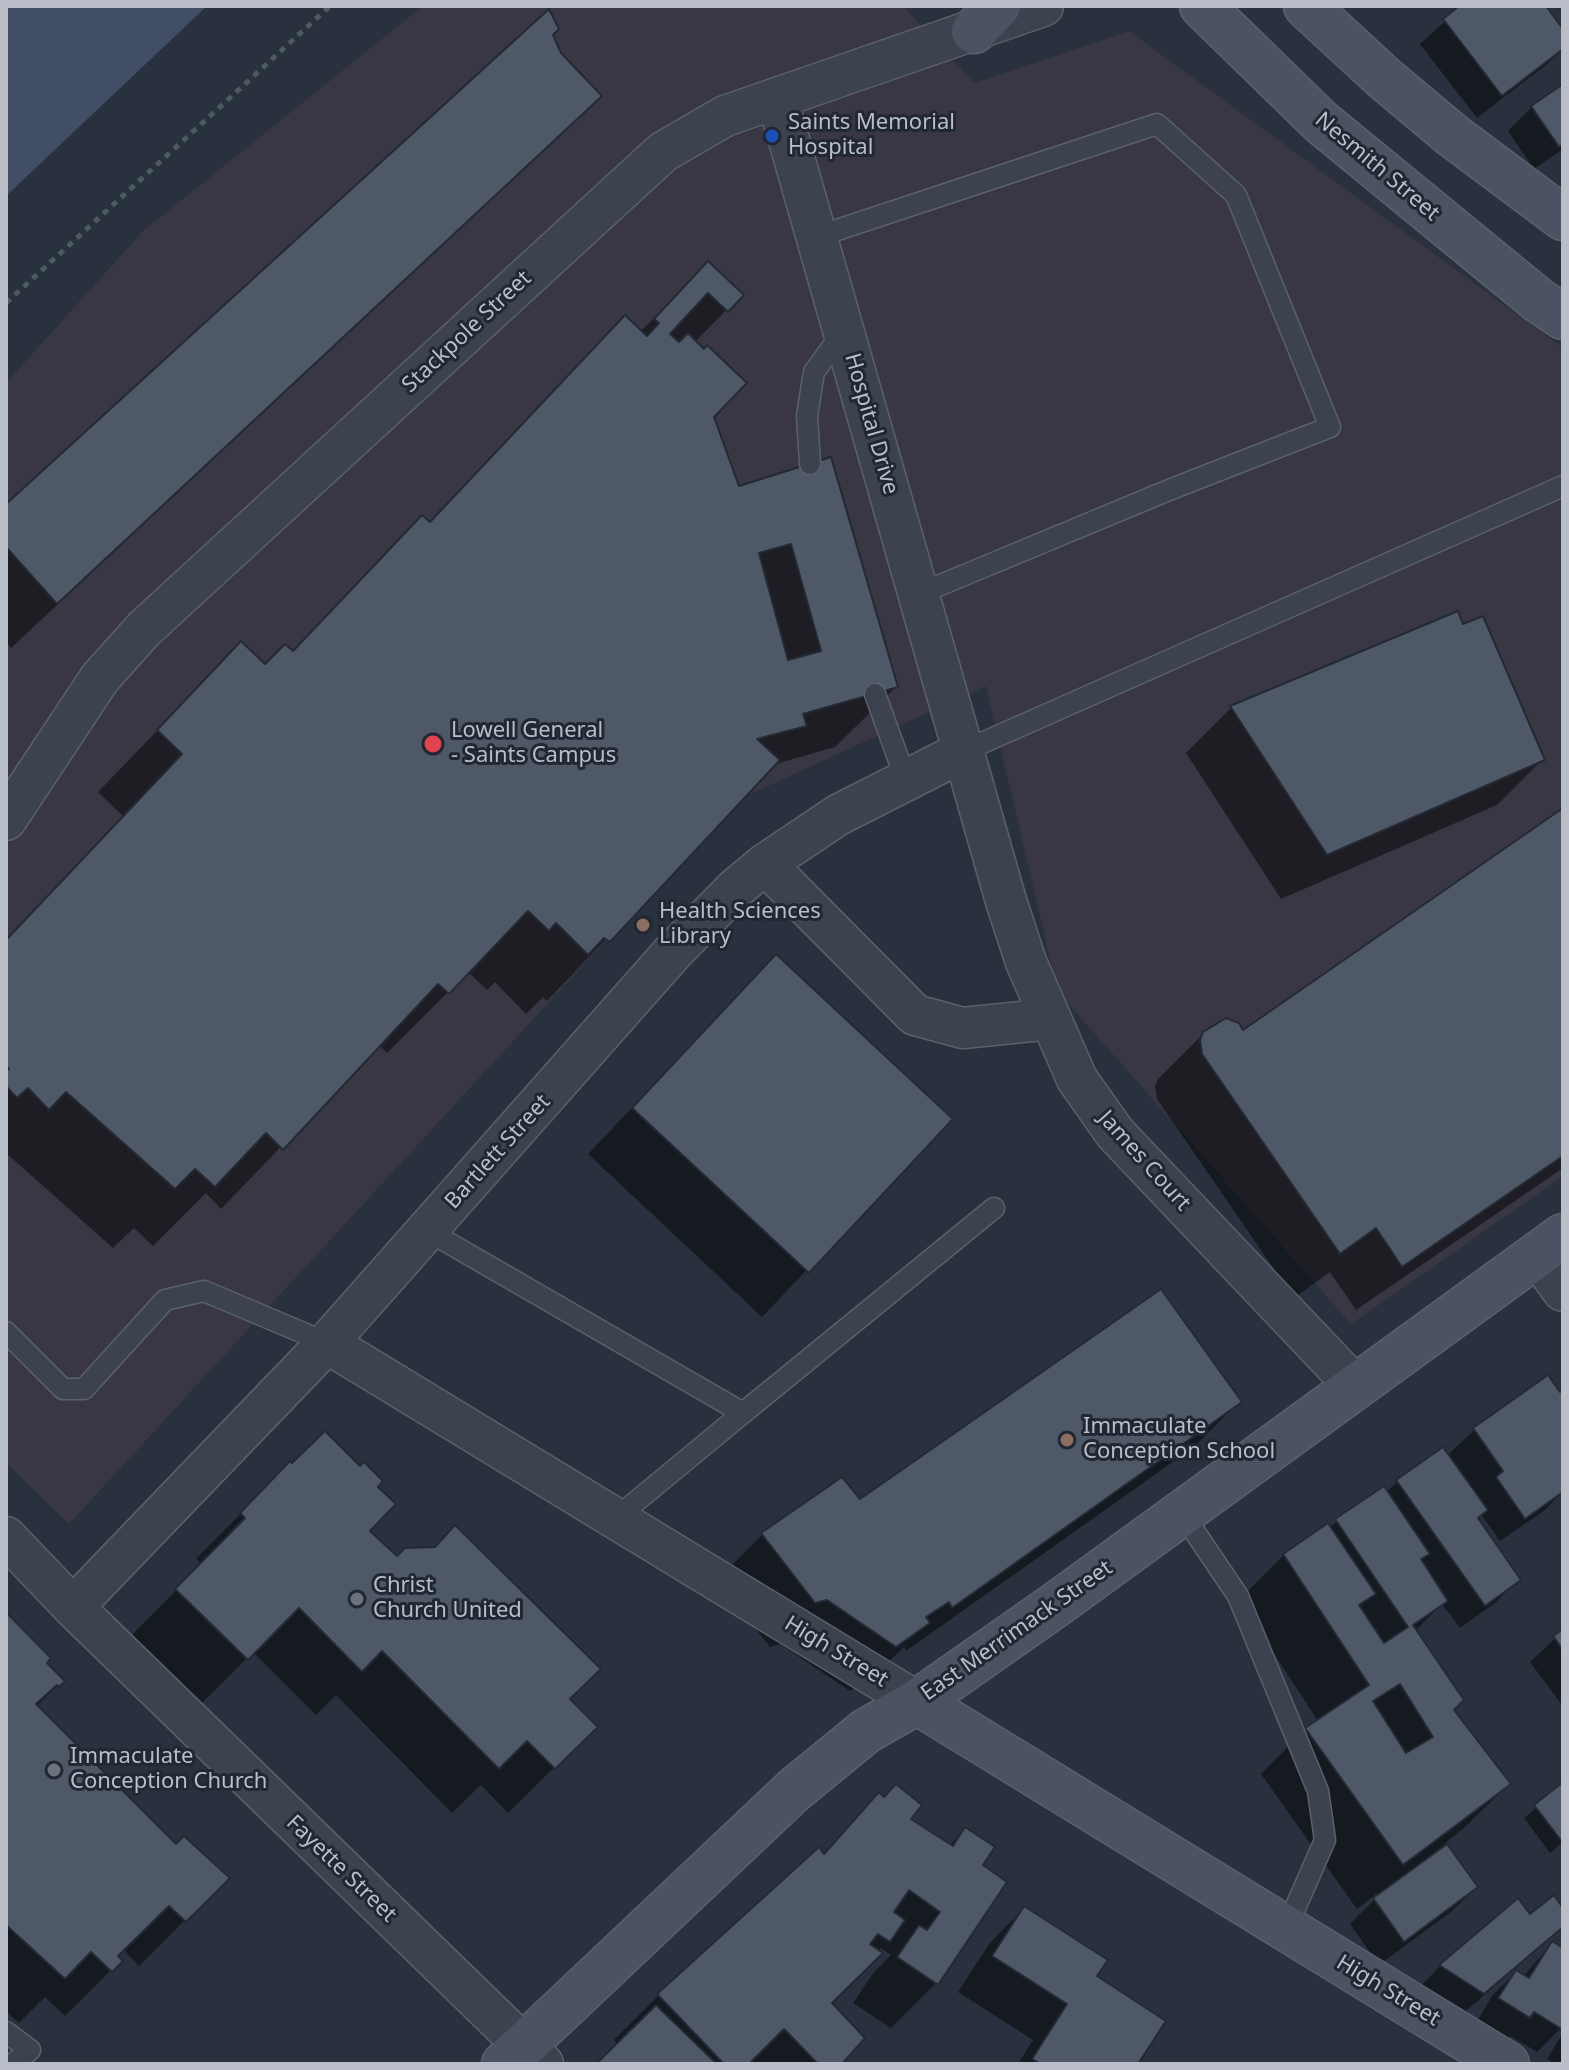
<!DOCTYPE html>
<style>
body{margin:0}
#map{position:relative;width:1569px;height:2070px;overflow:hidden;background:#29313e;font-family:"Noto Sans",sans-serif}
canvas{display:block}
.frame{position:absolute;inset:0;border:8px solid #b9bec9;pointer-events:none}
</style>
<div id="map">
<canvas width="1569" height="2070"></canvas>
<div class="frame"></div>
</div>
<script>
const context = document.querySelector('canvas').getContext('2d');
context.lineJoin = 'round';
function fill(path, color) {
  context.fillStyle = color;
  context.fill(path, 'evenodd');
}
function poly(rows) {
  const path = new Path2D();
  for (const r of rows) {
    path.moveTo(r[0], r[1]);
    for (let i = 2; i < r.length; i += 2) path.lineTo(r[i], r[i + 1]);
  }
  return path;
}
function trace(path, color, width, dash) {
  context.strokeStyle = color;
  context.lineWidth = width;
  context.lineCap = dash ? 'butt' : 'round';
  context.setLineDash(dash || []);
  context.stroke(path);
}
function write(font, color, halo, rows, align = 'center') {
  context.font = font + ' "Noto Sans",sans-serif';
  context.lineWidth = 6;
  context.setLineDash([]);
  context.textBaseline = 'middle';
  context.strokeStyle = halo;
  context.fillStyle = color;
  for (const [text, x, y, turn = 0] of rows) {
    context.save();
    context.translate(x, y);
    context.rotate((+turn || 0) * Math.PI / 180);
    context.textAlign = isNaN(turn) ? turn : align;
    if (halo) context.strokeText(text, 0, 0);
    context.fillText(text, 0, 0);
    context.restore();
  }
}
const medical = poly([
 [423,6,903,6,974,83,1129,31,1563,348,1563,1176,1351,1324,1058,992,986,686,733,802,69,1524,6,1463,6,383,144,230]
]);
const water = poly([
 [6,6,207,6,6,196]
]);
const shadow = poly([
 [1462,6,1543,6,1563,32,1563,49,1546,65,1477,118,1420,44],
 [551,35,554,141,11,648,6,642,6,507],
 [1563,86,1563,149,1534,169,1508,131,1532,107],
 [708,264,741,295,695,342,712,416,737,488,830,460,896,687,835,747,772,765,547,1001,543,997,526,1014,495,982,487,990,468,972,387,1053,379,1045,221,1209,206,1193,153,1246,134,1228,113,1248,6,1153,6,939,123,816,98,792,241,644,265,667,292,652,422,517,428,523,625,318,640,332],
 [1457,614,1543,759,1497,805,1281,899,1186,753,1231,708],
 [1563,810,1563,1168,1356,1310,1330,1272,1294,1298,1157,1099,1155,1086,1158,1079,1204,1033,1243,1032],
 [776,957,950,1119,762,1317,588,1154],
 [1548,1378,1559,1395,1563,1392,1563,1491,1545,1510,1500,1541,1481,1514,1476,1519,1519,1579,1495,1603,1460,1628,1442,1604,1415,1631,1451,1710,1509,1784,1463,1829,1444,1844,1476,1887,1452,1911,1379,1965,1350,1924,1378,1896,1376,1894,1357,1909,1261,1774,1306,1729,1318,1721,1239,1600,1284,1555,1328,1528,1383,1488,1386,1493,1397,1482,1442,1449,1447,1456,1474,1430],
 [1239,1402,1194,1447,906,1651,904,1647,882,1668,850,1691,780,1644,770,1647,717,1580,762,1535,842,1480,859,1502],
 [290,1464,375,1487,367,1531,397,1559,567,1699,595,1727,508,1813,481,1785,452,1813,336,1695,316,1715,253,1652,201,1704,131,1636,202,1564,196,1559],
 [6,1615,62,1681,36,1707,176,1847,227,1878,139,1966,123,1949,116,1956,120,1961,65,2016,45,1997,19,2023,6,2011],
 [1563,1631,1563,1704,1562,1705,1530,1662],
 [1563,1785,1563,1842,1550,1853,1524,1818],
 [879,1795,908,1819,949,1846,965,1830,980,1866,936,1983,891,2028,853,2003,874,1972,891,1955,881,1948,829,2004,839,2064,599,2064,618,2045,614,2040,659,1995,822,1854],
 [1517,1901,1530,1917,1563,1911,1563,1926,1459,2017,1417,1990,1440,1966],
 [1024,1908,1094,1977,1135,2064,1018,2064,1033,2040,958,1992,989,1944],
 [1552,1943,1563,1950,1561,2028,1537,2052,1510,2036,1505,2041,1476,2023,1492,1996,1516,1972,1523,1977],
 [1563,2033,1563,2064,1555,2064,1547,2059]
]);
const building = poly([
 [1459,6,1546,6,1563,29,1563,49,1502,96,1443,19,1459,6],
 [549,9,559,29,553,35,561,53,602,96,57,604,6,547,6,504,549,9],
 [1563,84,1563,144,1559,147,1531,106,1563,84],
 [708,261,744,295,728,312,708,293,670,334,679,342,688,333,704,349,707,345,747,383,714,417,739,486,831,457,898,687,803,714,807,726,757,739,780,760,610,942,604,938,588,955,556,923,549,931,528,911,449,994,438,984,283,1150,266,1133,215,1187,195,1169,175,1189,66,1092,49,1110,28,1088,17,1098,6,1086,6,1071,9,1069,6,1066,6,940,182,754,157,730,241,641,265,664,285,644,293,651,422,515,430,522,625,315,647,336,659,323,654,319,708,261],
 [791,544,821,651,788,660,759,553,791,544],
 [1458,611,1463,624,1483,616,1545,760,1327,855,1230,706,1458,611],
 [1563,808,1563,1156,1402,1267,1376,1228,1340,1254,1202,1054,1200,1040,1203,1032,1226,1018,1239,1023,1243,1030,1563,808],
 [776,954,953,1119,809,1273,632,1108,776,954],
 [1161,1289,1242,1402,952,1608,949,1602,926,1617,930,1623,896,1647,827,1600,815,1603,761,1533,842,1477,860,1499,1161,1289],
 [1548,1375,1560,1392,1563,1390,1563,1492,1525,1519,1496,1477,1503,1471,1473,1428,1548,1375],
 [325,1431,360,1466,364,1462,383,1481,378,1487,396,1504,370,1531,397,1556,405,1548,435,1547,455,1525,601,1669,570,1699,598,1727,555,1769,527,1741,499,1769,382,1651,362,1672,299,1608,248,1660,175,1589,245,1518,240,1513,290,1461,292,1463,325,1431],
 [1443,1447,1488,1510,1478,1518,1521,1580,1485,1606,1396,1480,1443,1447],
 [1384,1486,1430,1554,1421,1559,1448,1601,1413,1625,1464,1700,1454,1710,1511,1784,1403,1865,1305,1728,1369,1685,1283,1554,1328,1523,1376,1594,1359,1605,1384,1643,1408,1627,1335,1519,1384,1486],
 [1400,1684,1433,1737,1406,1753,1373,1701,1400,1684],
 [6,1612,51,1658,47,1663,65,1681,59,1687,57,1685,36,1704,176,1844,184,1836,230,1878,186,1922,169,1906,118,1956,123,1961,112,1972,91,1952,65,1979,6,1925,6,1612],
 [1563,1629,1563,1650,1553,1636,1563,1629],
 [1563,1782,1563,1843,1534,1805,1563,1782],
 [896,1784,922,1805,911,1819,953,1846,965,1827,995,1847,983,1865,1007,1882,938,1985,897,1957,919,1925,927,1930,940,1912,909,1890,894,1912,905,1920,890,1942,878,1934,870,1944,883,1953,832,2003,865,2038,842,2064,818,2064,784,2029,749,2064,724,2064,657,1994,819,1847,824,1854,879,1792,884,1797,896,1784],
 [1447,1844,1478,1887,1404,1942,1373,1898,1447,1844],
 [1554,1895,1563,1908,1563,1927,1484,1994,1439,1965,1518,1898,1530,1914,1554,1895],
 [1024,1906,1108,1960,1097,1976,1166,2021,1138,2064,1041,2064,1032,2059,1067,2004,992,1956,1024,1906],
 [1552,1941,1563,1948,1563,2030,1534,2012,1530,2018,1498,1998,1516,1970,1529,1978,1552,1941],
 [656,2005,717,2064,597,2063,656,2005]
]);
const path = poly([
 [6,303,330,6]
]);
const lane = poly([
 [816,237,1157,124,1236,195,1330,427,1169,490,919,594],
 [810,464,807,416,814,372,844,331],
 [875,694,906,780],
 [964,751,1563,486],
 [428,1231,743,1413,994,1208],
 [6,1332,63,1389,84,1389,165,1300,204,1291,327,1343],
 [1182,1513,1238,1596,1318,1791,1325,1840,1286,1929],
 [616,1518,743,1413],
 [6,2032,30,2050,13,2064]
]);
const street = poly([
 [777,98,1006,901,1026,962,1077,1079,1115,1133,1356,1387],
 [6,820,100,678,144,629,663,152,725,116,1043,6],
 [765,864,915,1015,963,1028,1051,1019],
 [1536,1254,1563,1291],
 [327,1343,917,1702],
 [6,1537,73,1607,543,2064],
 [73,1607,327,1343,673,952,735,889,765,864,838,815,964,751]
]);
const secondary = poly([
 [1202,6,1321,122,1538,300,1563,317],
 [1306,6,1384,78,1452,135,1563,218],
 [974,31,998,6],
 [917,1702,1507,2064],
 [504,2064,794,1790,866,1731,917,1702,1054,1606,1563,1236]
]);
const markers = [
 [772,136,8,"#1a4fb4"],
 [433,744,10,"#e0444e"],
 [643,925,8,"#8d6e63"],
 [1067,1440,8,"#8d6e63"],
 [357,1599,8,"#6b7280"],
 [54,1770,8,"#6b7280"]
];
const poiNames = [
 ["Saints Memorial",788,123],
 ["Hospital",788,148],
 ["Lowell General",451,731],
 ["- Saints Campus",451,756],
 ["Health Sciences",659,912],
 ["Library",659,937],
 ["Immaculate",1083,1427],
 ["Conception School",1083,1452],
 ["Christ",373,1586],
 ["Church United",373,1611],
 ["Immaculate",70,1757],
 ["Conception Church",70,1782]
];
const streetNames = [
 ["Nesmith Street",1377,167,40],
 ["Stackpole Street",467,332,-43],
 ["Hospital Drive",871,424,74],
 ["Bartlett Street",498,1152,-48],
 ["James Court",1144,1161,48],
 ["East Merrimack Street",1017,1631,-35],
 ["High Street",836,1652,31],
 ["Fayette Street",341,1869,44],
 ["High Street",1388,1991,31]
];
fill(medical, '#393743');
fill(water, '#414e65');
fill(shadow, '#0007');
fill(building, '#4f5866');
trace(building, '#232a35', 2);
trace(lane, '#5a616c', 23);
trace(street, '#5a616c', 43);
trace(secondary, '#5a616c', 47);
trace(path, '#4b5b5e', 5, [6, 6]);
trace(lane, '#3d434e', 20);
trace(street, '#3d434e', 40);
trace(secondary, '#4b5261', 44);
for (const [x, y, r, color] of markers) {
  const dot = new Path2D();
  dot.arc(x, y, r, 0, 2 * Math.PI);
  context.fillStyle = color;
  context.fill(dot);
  trace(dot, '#212833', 3);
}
write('22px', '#b9bec9', '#212833', poiNames, 'left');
write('22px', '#b9bec9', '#212833', streetNames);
</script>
